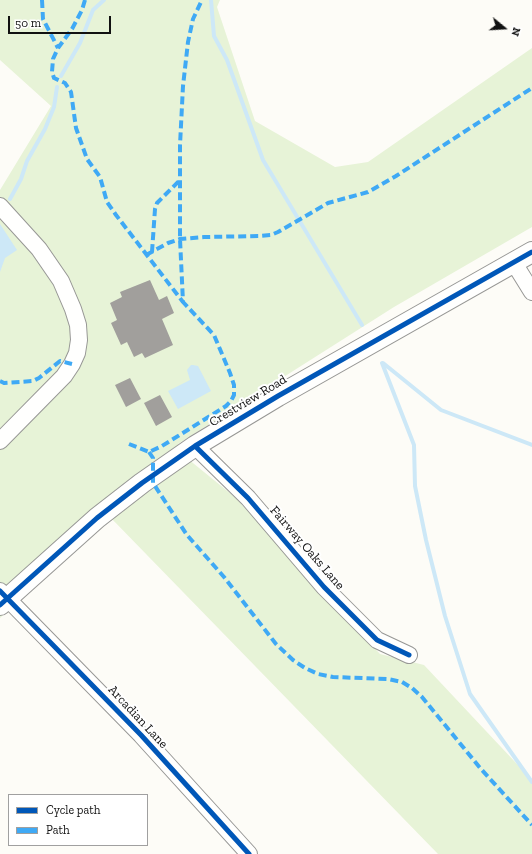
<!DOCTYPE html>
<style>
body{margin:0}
#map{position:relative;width:532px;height:854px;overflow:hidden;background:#fdfcf7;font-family:"Zilla Slab",serif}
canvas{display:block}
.legend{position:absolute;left:8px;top:794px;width:140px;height:52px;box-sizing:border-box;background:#fff;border:1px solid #a0a0a0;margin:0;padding:5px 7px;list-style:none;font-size:12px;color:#111}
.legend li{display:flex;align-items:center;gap:8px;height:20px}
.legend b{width:20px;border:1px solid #a0a0a0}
.north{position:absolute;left:484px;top:8px;width:40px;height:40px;-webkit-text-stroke:3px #fff;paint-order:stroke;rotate:108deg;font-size:11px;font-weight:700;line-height:16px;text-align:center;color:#111}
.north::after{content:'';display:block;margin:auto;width:14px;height:18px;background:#111;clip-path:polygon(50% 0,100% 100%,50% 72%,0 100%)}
.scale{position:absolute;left:8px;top:16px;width:103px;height:18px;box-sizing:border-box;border:2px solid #111;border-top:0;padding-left:5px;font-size:12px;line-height:14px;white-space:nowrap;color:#111;-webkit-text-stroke:3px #fff;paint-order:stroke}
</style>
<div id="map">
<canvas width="532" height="854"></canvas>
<ul class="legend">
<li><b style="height:5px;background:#0057b8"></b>Cycle path</li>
<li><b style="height:5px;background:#3fa9f5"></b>Path</li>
</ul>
<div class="north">N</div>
<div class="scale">50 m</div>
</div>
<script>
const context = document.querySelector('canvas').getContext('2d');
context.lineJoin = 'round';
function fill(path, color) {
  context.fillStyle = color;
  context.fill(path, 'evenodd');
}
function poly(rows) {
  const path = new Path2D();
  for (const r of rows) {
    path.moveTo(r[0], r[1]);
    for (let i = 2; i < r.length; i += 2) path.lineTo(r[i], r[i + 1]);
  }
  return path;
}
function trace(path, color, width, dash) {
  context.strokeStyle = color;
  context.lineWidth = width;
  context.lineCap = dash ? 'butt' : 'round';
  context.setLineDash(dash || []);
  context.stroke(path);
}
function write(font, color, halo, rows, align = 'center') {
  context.font = font + ' "Zilla Slab",serif';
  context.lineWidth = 4;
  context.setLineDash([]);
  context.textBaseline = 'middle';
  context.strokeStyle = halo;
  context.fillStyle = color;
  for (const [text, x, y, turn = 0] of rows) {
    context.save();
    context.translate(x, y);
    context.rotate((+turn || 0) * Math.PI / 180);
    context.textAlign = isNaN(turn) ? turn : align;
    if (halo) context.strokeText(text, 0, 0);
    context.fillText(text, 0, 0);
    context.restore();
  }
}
const green = poly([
 [0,0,220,0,217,7,255,121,335,167,368,162,532,48,532,227,394,307,178,444,188,459,236,498,380,654,424,665,532,780,532,854,438,854,110,517,0,618,0,190,51,106,0,60]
]);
const water = poly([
 [0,224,17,250,5,258,0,272],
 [191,365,193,365,198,366,211,391,178,409,168,391,190,380,187,370]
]);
const stream = poly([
 [211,0,214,36,227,60,263,160,362,325],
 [61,76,80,43,93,10,104,0],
 [10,199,21,179,27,161,45,129,54,107,57,87],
 [382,363,414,445,415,486,426,540,445,616,470,694,532,782],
 [383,363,441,410,532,445]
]);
const building = poly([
 [150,280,159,300,167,296,174,313,162,319,173,345,145,358,142,353,134,357,127,342,121,345,111,323,117,320,110,303,122,297,120,292],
 [130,378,141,399,126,407,115,385],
 [160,395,172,417,156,426,144,403]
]);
const minor = poly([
 [0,206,39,249,61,281,73,309,78,325,79,340,77,353,72,364,64,376,0,441],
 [514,263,532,292],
 [195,446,248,498,324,587,377,640,409,655],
 [0,591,141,735,249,854]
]);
const tertiary = poly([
 [0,605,97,518,142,483,195,446,278,396,532,252]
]);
const quiet = poly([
 [42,0,43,19,58,48],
 [85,0,82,10,72,29,58,48,53,59,52,72,54,78,65,83,71,92,76,128,87,159,100,177,107,202,116,215,183,302],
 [152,252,155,209,157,203,180,180],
 [146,255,168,243,180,239,204,237,259,236,271,235,278,232,328,203,368,192,396,176,532,88],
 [0,381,4,383,33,381,39,378,60,361,72,364],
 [129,444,149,452,162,446,226,406,231,401,234,395,234,385,230,373,214,335,183,302,180,239,180,145,183,86,188,42,193,19,202,0],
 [149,452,153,458,153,483,187,535,224,577,276,644,293,660,305,668,318,674,333,677,388,679,402,682,412,688,422,697,481,769,532,825]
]);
const cycleway = poly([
 [195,446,248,498,324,587,377,640,409,655],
 [0,591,141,735,249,854],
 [0,605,97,518,142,483,195,446,278,396,532,252]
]);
const streetNames = [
 ["Crestview Road",248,401,-31],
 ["Fairway Oaks Lane",307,548,49],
 ["Arcadian Lane",138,717,47]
];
fill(green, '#e7f3d7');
fill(water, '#cde8f7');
trace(stream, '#cde8f7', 4);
fill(building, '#a19f9c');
trace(minor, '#979795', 18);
trace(tertiary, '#979795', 22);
trace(minor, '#fffffe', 16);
trace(tertiary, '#fffffe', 20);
trace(quiet, '#3fa9f5', 4, [8, 4]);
trace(cycleway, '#0057b8', 5);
write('13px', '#111', '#fff', streetNames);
</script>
